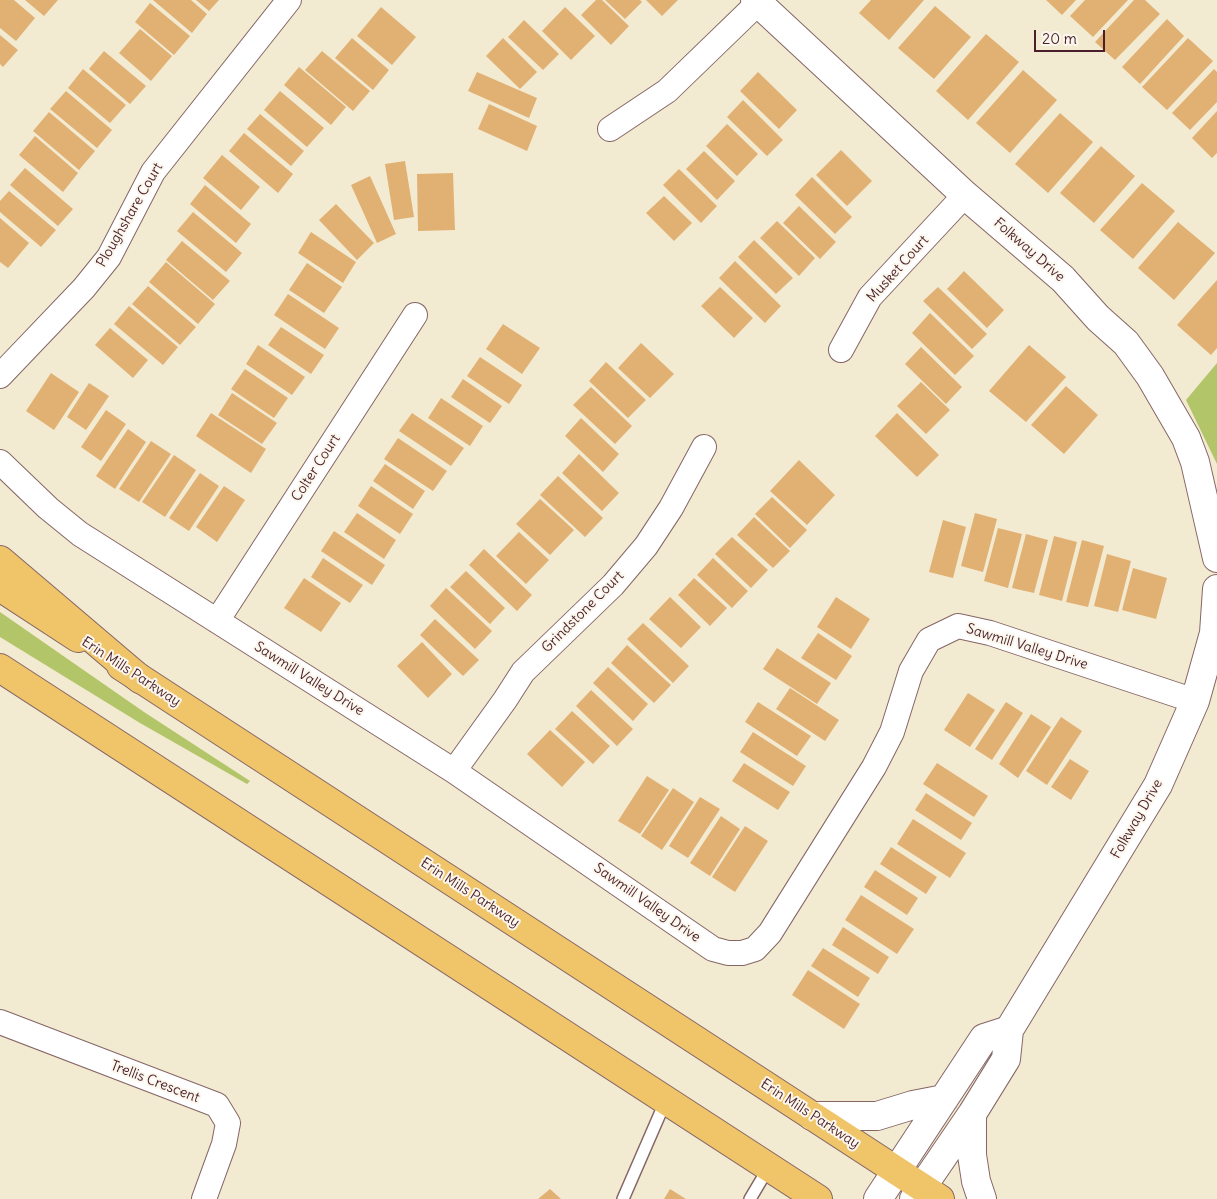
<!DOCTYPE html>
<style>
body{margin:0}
#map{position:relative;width:1217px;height:1199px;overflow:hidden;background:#f3ead2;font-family:Delius,sans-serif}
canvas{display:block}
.scale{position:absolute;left:1034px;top:30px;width:71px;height:22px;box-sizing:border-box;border:2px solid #4a1f2b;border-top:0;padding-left:6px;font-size:15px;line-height:18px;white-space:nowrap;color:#4a1f2b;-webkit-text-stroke:4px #fbf7ec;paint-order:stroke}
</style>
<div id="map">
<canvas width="1217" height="1199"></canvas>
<div class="scale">20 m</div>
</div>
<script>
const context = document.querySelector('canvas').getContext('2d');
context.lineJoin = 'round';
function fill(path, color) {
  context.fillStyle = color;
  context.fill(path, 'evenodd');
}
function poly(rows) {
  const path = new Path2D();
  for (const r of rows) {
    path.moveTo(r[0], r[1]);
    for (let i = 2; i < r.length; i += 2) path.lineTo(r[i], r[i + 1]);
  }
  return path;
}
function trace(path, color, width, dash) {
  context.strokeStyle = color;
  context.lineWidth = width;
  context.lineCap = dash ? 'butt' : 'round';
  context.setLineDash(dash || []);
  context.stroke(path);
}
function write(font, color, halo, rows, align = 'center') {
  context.font = font + ' Delius,sans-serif';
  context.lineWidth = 4;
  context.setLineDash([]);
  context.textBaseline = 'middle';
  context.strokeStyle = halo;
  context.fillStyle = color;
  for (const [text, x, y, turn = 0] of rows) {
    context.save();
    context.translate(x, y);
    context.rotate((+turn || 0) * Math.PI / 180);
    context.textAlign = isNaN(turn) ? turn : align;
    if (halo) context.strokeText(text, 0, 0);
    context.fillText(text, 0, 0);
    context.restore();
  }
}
const green = poly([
 [1217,363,1217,464,1186,400],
 [0,612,144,712,250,781,247,784,140,723,0,637]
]);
const building = poly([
 [0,0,14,0,35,18,16,41,0,28],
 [25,0,58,0,44,16],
 [153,0,191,0,207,14,192,33],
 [196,0,219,0,209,11],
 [596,0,602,0,629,26,611,45,581,15],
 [605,0,640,0,642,2,625,19],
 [646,0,678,0,662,16],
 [871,0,924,0,889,40,859,13],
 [1046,0,1076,0,1062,15],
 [1085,0,1128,0,1093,37,1070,16],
 [1134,0,1145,0,1160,14,1115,60,1095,42],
 [150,3,190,36,174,55,135,22],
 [935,6,971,37,934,79,898,48],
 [381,7,416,37,392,65,357,36],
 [565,7,595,36,571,60,542,31],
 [1167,19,1184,36,1140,84,1122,67],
 [524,20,559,54,543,70,508,37],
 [140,29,172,56,151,81,119,53],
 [986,34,1019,62,968,120,936,91],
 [0,35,18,50,3,67,0,64],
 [352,38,389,70,373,90,335,58],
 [503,38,537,72,520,89,486,56],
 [1188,38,1213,61,1167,110,1142,87],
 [104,51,146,86,130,104,89,69],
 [322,51,370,91,353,111,305,70],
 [299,67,346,107,331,125,284,85],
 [83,69,126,105,110,123,68,88],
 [1214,69,1217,72,1217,102,1190,130,1172,113],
 [1023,70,1057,100,1010,153,976,123],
 [477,72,537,98,529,118,468,91],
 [758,72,797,110,779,129,740,91],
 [66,91,112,130,97,148,50,109],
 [280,91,324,128,307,147,264,110],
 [743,100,783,140,767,156,727,117],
 [489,104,537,126,527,151,478,129],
 [1217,111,1217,153,1212,158,1192,138],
 [49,112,95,151,79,170,33,131],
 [1060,113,1093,142,1048,193,1015,164],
 [260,114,304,151,291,166,247,129],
 [727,124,758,154,737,176,706,146],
 [244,133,293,174,278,193,229,151],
 [35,136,78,173,63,192,19,155],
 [1101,146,1135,176,1094,223,1060,193],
 [841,150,872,181,847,206,816,175],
 [704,151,735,181,717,200,686,169],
 [222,155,260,187,241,210,203,178],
 [405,161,414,217,394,220,385,164],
 [25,168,73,209,58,226,10,185],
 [679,169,717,206,701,223,663,185],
 [453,173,455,230,418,231,417,174],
 [370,176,396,234,377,243,351,185],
 [812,177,852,217,835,234,795,195],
 [1142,183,1175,211,1133,259,1100,230],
 [205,185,251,224,236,243,190,204],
 [9,191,56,230,41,247,0,212,0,201],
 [664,196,692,223,674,241,646,213],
 [336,204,374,243,357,260,319,220],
 [799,206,836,242,820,259,783,223],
 [193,212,242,253,226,272,177,231],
 [0,218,29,243,8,268,0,262],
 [777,221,815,258,799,276,760,238],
 [1178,222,1215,253,1174,300,1138,268],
 [311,232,356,262,343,283,298,253],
 [754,240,793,278,776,294,738,257],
 [182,241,230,281,213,300,166,260],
 [735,261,781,306,765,323,719,278],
 [166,262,215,304,198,324,149,282],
 [307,263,342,287,324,313,289,290],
 [964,271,1004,310,987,328,947,289],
 [1217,280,1217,348,1211,355,1177,325],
 [148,286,196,327,180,345,132,304],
 [720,287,753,318,734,338,701,306],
 [938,287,987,334,972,349,923,301],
 [288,294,339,328,325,349,274,315],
 [129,306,178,347,163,365,114,324],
 [930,313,974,356,955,375,912,333],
 [503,324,540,348,522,374,486,349],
 [281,327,324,355,311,374,268,345],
 [110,328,148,360,133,378,95,345],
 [641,343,674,374,650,398,618,368],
 [258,345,305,377,292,395,246,364],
 [1029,345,1066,377,1026,422,989,391],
 [921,347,962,387,946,404,905,364],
 [480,357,522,385,509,404,467,376],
 [606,362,646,400,628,418,589,381],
 [245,369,288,398,274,418,231,389],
 [51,373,79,392,54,430,26,411],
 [463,379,502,406,490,423,451,397],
 [921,382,950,410,926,434,897,406],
 [89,383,109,396,86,430,67,417],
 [1066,386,1098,415,1064,454,1031,425],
 [591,387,632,426,615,444,573,405],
 [232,393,277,423,262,444,218,415],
 [441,398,483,426,470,446,428,418],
 [106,410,126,424,101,461,81,447],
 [211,413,266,449,251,473,196,436],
 [412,413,464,448,451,466,399,431],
 [897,413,939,455,917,477,875,436],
 [581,418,619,454,603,472,565,436],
 [128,429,146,442,115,489,96,476],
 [398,438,447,471,433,491,384,459],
 [151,441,171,454,139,502,119,489],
 [579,454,619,493,602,511,562,473],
 [174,455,196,470,165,517,142,502],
 [799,460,835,495,807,525,770,491],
 [385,464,425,491,413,509,373,481],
 [200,473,219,486,189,531,169,518],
 [558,476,603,518,585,537,540,495],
 [224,486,245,500,217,542,196,527],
 [371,486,413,514,400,534,358,506],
 [772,497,807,530,790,548,755,514],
 [540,499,574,530,550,555,516,524],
 [357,513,396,540,384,559,344,532],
 [975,513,997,519,983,572,961,566],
 [754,517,790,551,773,568,737,535],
 [943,520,966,527,953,578,929,572],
 [998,528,1022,534,1008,588,984,581],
 [334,531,385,565,372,585,321,551],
 [519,532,549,560,526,584,496,556],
 [1026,534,1048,540,1034,593,1012,588],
 [1054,536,1077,542,1062,601,1039,595],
 [732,537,768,570,751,588,715,554],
 [1082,540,1104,546,1088,607,1066,602],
 [484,549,532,595,517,611,469,565],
 [1107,554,1131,561,1118,612,1094,606],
 [323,558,363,585,350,603,311,577],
 [713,558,748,591,732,608,697,575],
 [1133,568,1167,578,1156,619,1122,610],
 [466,571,505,608,490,624,450,587],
 [304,578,341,603,321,632,284,608],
 [694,578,727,608,710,626,678,595],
 [446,588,492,631,475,649,430,606],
 [670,597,701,627,681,648,649,619],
 [836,597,870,619,851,649,817,627],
 [435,619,479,660,463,676,420,635],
 [643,623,689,666,673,683,627,639],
 [818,633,852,656,836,680,801,658],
 [422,642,452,674,428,698,397,666],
 [627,645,671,685,654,703,611,663],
 [777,648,831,683,817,704,763,669],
 [608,667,648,704,633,721,593,683],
 [790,688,839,720,825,741,776,709],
 [591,690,633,729,617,746,576,706],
 [968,693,995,710,970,747,944,730],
 [758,702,811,736,797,756,745,722],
 [1006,702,1023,713,992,760,975,749],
 [572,711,610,746,593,764,555,729],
 [1031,714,1051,727,1018,778,999,764],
 [1061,717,1082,731,1047,785,1026,771],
 [550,730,585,762,562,787,527,754],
 [753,732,806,766,793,786,740,752],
 [1070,759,1089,771,1071,800,1051,787],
 [744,763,790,792,778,810,732,781],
 [937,763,988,796,974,817,923,784],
 [647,776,669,790,640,834,618,821],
 [673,788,694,802,662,850,641,836],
 [926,793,972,823,961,840,915,810],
 [700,797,720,809,688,858,669,846],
 [721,816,740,829,710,876,690,863],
 [913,819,966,853,950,878,897,844],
 [745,826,768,841,735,892,712,877],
 [891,847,937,877,926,894,880,864],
 [875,870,918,898,907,915,864,887],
 [861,895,914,929,897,954,845,920],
 [843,927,889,957,878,974,832,945],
 [823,948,870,978,858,997,811,966],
 [808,970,860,1004,844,1029,792,995],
 [550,1189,561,1199,538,1199],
 [670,1189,686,1199,664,1199]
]);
const service = poly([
 [623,1199,666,1100],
 [750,1199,769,1167]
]);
const minor = poly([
 [610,129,667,91,758,3],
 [841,350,870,297,965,195],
 [0,376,84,288,109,257,153,172,289,0],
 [0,462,48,508,80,534,454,771,713,949,728,953,742,953,755,949,770,933,874,767,892,732,911,671,929,640,958,626,990,633,1195,701],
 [217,621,415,315],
 [454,771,505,700,523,672,613,585,646,546,671,508,704,447],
 [0,1022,217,1105,228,1123,224,1144,204,1199]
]);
const tertiary = poly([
 [755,0,965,195,1063,279,1098,318,1126,343,1150,376,1186,438,1195,462,1217,558],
 [972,1114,972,1155,976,1181,982,1199],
 [812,1116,877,1116,913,1105,944,1099],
 [878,1199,984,1038,1009,1030],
 [914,1199,972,1114,1006,1059,1009,1030,1158,785,1195,701,1214,633,1217,589]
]);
const primary = poly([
 [0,587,78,638],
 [121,666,940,1199],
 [0,668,818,1199]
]);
const motorway = poly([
 [0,560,140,679]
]);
const streetNames = [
 ["Ploughshare Court",130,215,-60],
 ["Folkway Drive",1029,250,41],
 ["Musket Court",898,269,-48],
 ["Colter Court",316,468,-57],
 ["Grindstone Court",583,612,-45],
 ["Sawmill Valley Drive",1027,647,17],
 ["Erin Mills Parkway",131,672,33],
 ["Sawmill Valley Drive",309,679,32],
 ["Folkway Drive",1137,819,-60],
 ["Erin Mills Parkway",470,893,33],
 ["Sawmill Valley Drive",647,903,35],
 ["Trellis Crescent",155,1082,21],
 ["Erin Mills Parkway",810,1114,33]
];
fill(green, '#b2c569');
fill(building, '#e1b173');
trace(service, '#856665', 14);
trace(minor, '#856665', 26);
trace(tertiary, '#856665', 30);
trace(primary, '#856665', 30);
trace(motorway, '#856665', 30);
trace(service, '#fff', 11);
trace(minor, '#fff', 24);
trace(tertiary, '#fff', 28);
trace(primary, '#f0c469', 28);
trace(motorway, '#f0c469', 28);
write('14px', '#4a1f2b', '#fbf7ec', streetNames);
</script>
